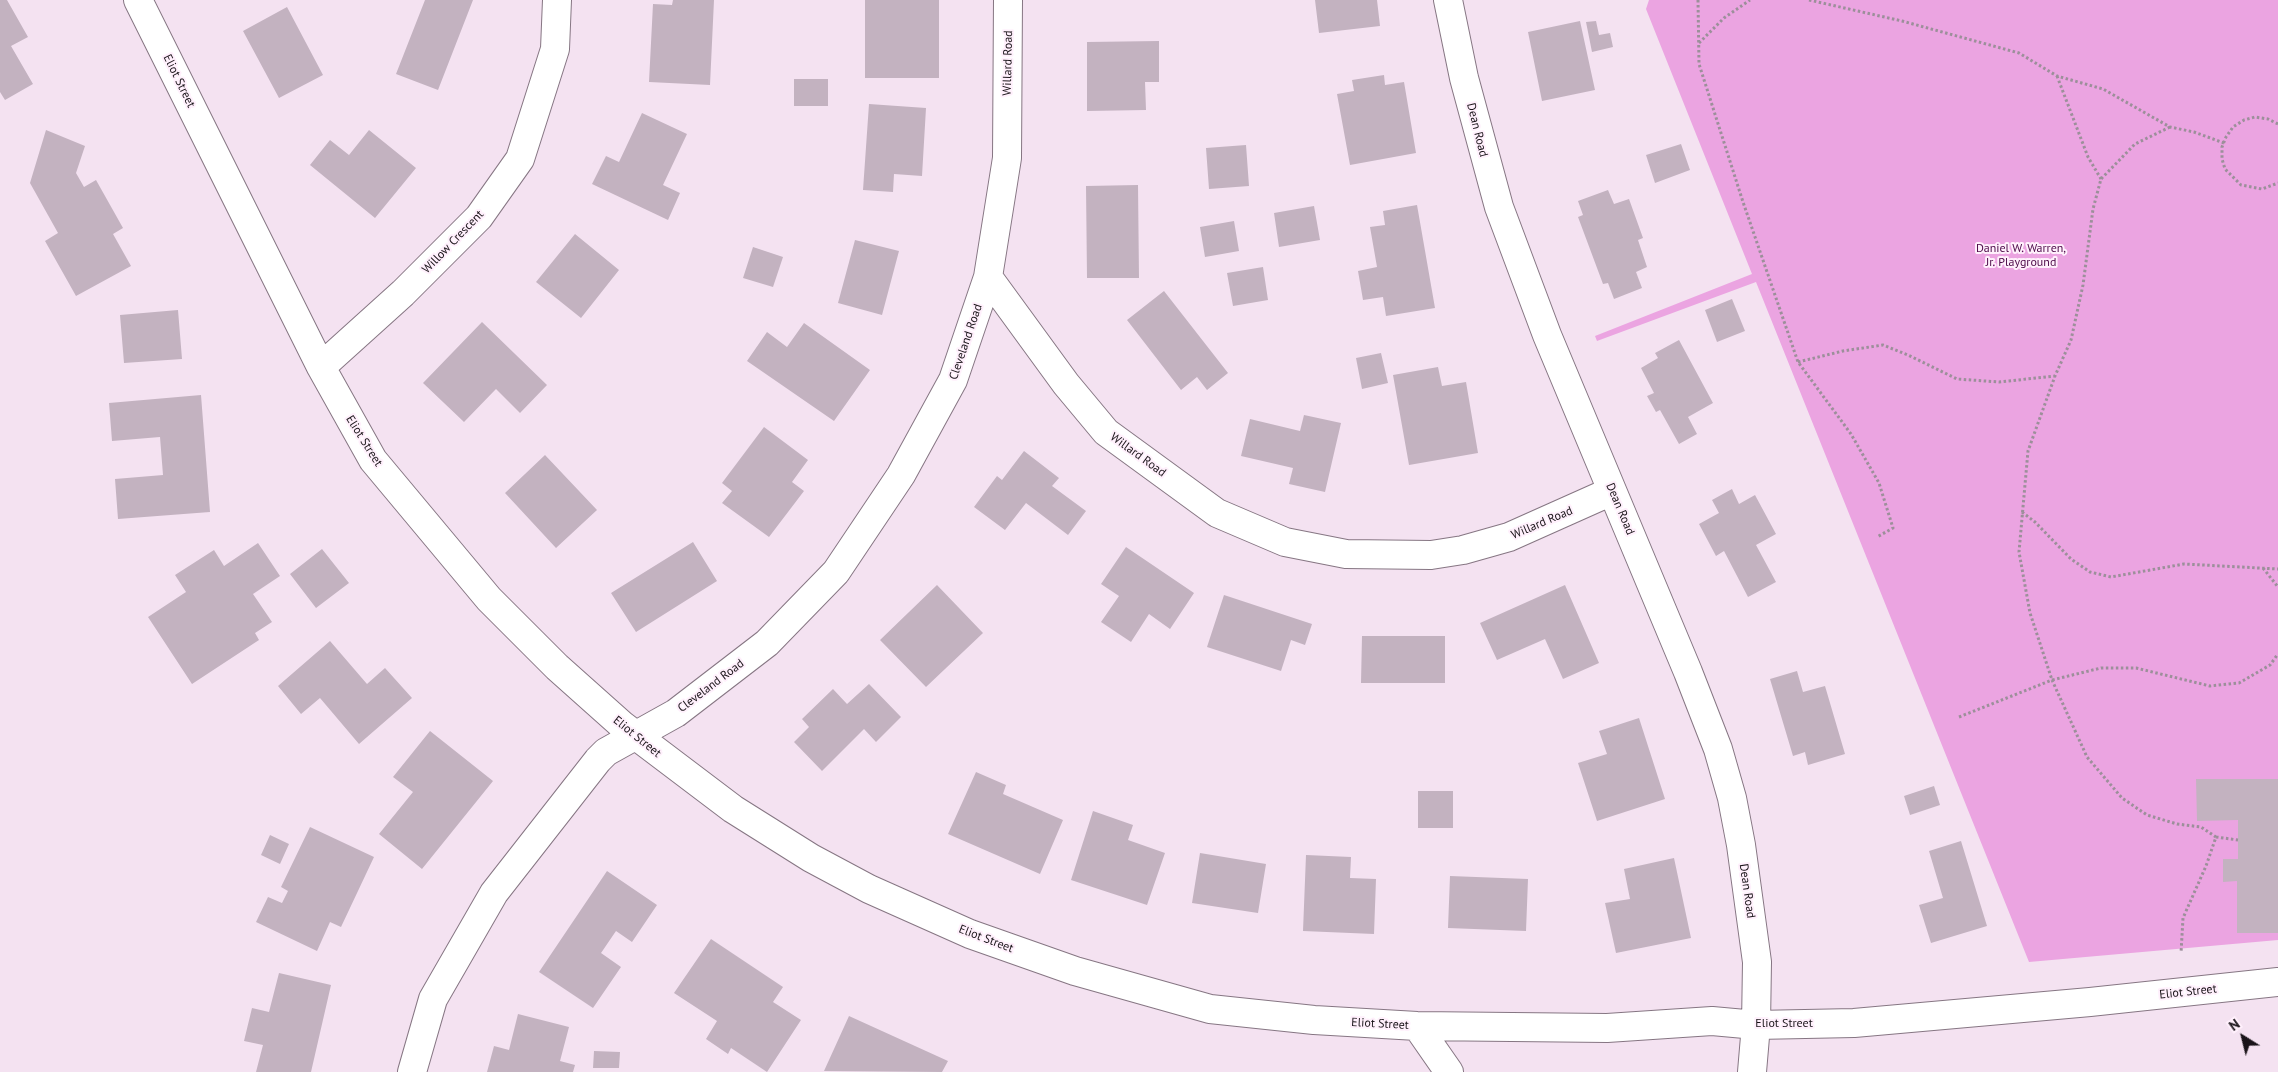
<!DOCTYPE html>
<style>
body{margin:0}
#map{position:relative;width:2278px;height:1072px;overflow:hidden;background:#f4e2f1;font-family:"PT Sans",sans-serif}
canvas{display:block}
.north{position:absolute;left:2218px;top:1012px;width:50px;height:50px;-webkit-text-stroke:4px #fff0fc;paint-order:stroke;rotate:324deg;font-size:14px;font-weight:700;line-height:20px;text-align:center;color:#1a1419}
.north::after{content:'';display:block;margin:auto;width:18px;height:22px;background:#1a1419;clip-path:polygon(50% 0,100% 100%,50% 72%,0 100%)}
</style>
<div id="map">
<canvas width="2278" height="1072"></canvas>
<div class="north">N</div>
</div>
<script>
const context = document.querySelector('canvas').getContext('2d');
context.lineJoin = 'round';
function fill(path, color) {
  context.fillStyle = color;
  context.fill(path, 'evenodd');
}
function poly(rows) {
  const path = new Path2D();
  for (const r of rows) {
    path.moveTo(r[0], r[1]);
    for (let i = 2; i < r.length; i += 2) path.lineTo(r[i], r[i + 1]);
  }
  return path;
}
function trace(path, color, width, dash) {
  context.strokeStyle = color;
  context.lineWidth = width;
  context.lineCap = dash ? 'butt' : 'round';
  context.setLineDash(dash || []);
  context.stroke(path);
}
function write(font, color, halo, rows, align = 'center') {
  context.font = font + ' "PT Sans",sans-serif';
  context.lineWidth = 4;
  context.setLineDash([]);
  context.textBaseline = 'middle';
  context.strokeStyle = halo;
  context.fillStyle = color;
  for (const [text, x, y, turn = 0] of rows) {
    context.save();
    context.translate(x, y);
    context.rotate((+turn || 0) * Math.PI / 180);
    context.textAlign = isNaN(turn) ? turn : align;
    if (halo) context.strokeText(text, 0, 0);
    context.fillText(text, 0, 0);
    context.restore();
  }
}
const green = poly([
 [1649,0,2278,0,2278,940,2029,962,1756,282,1597,341,1595,336,1752,274,1646,9]
]);
const building = poly([
 [0,0,7,0,28,37,11,46,33,84,5,100,0,92],
 [425,0,473,0,438,90,396,74],
 [673,0,714,0,710,85,649,82,653,4,672,5],
 [865,0,939,0,939,78,865,78],
 [1315,0,1377,0,1380,26,1319,33],
 [287,7,323,75,279,98,243,31],
 [1580,21,1595,90,1542,101,1528,32],
 [1596,21,1599,35,1610,33,1613,47,1592,52,1586,22],
 [1159,41,1159,82,1145,82,1146,110,1087,111,1087,42],
 [1384,75,1385,85,1404,82,1416,153,1350,165,1337,94,1354,91,1352,80],
 [794,79,828,79,828,106,794,106],
 [869,104,926,108,922,176,894,174,893,192,863,190],
 [642,113,687,134,663,185,680,193,668,220,592,184,606,156,619,162],
 [46,130,85,146,76,173,84,187,96,180,123,228,113,234,131,266,76,296,45,241,58,233,30,183],
 [369,130,416,168,375,218,310,165,330,140,349,155],
 [1681,144,1690,170,1655,183,1646,155],
 [1246,145,1249,186,1209,189,1206,148],
 [1138,185,1139,278,1087,278,1086,186],
 [1608,190,1614,204,1629,199,1643,238,1638,240,1647,267,1636,272,1642,288,1614,299,1608,283,1603,284,1578,217,1583,215,1578,201],
 [1417,205,1435,308,1386,316,1383,297,1363,300,1358,271,1377,267,1370,227,1385,225,1383,211],
 [1314,206,1320,240,1279,247,1274,213],
 [1234,221,1239,251,1205,257,1200,227],
 [575,234,619,270,581,318,536,282],
 [855,240,899,251,882,315,838,303],
 [753,247,783,257,773,287,743,278],
 [1263,267,1268,300,1233,306,1227,273],
 [1164,291,1228,373,1207,390,1197,377,1181,390,1127,320],
 [1732,299,1745,331,1717,342,1705,310],
 [178,310,182,359,124,363,120,315],
 [482,322,547,385,520,413,496,389,464,422,423,383],
 [804,323,870,370,834,421,747,361,767,332,787,347],
 [1679,340,1713,403,1688,417,1697,434,1679,444,1660,410,1656,412,1647,396,1654,393,1641,368,1658,358,1655,353],
 [1381,353,1388,383,1362,389,1356,358],
 [1438,367,1442,386,1466,382,1478,453,1409,465,1393,375],
 [201,395,210,512,118,519,115,479,163,475,160,437,112,441,109,403],
 [1304,415,1341,423,1325,492,1289,484,1293,468,1241,456,1250,419,1300,431],
 [764,427,808,460,792,482,804,491,769,537,722,503,732,491,722,483],
 [1024,451,1059,478,1052,486,1086,511,1068,535,1026,503,1005,530,974,507,997,476,1002,480],
 [545,455,597,510,556,548,505,493],
 [1732,489,1739,504,1755,495,1776,534,1756,545,1776,582,1748,597,1724,551,1716,556,1699,524,1719,513,1712,500],
 [693,542,717,581,636,632,611,593],
 [258,543,280,576,253,594,272,622,255,633,259,640,192,684,148,617,186,592,175,575,214,550,224,566],
 [1126,547,1194,593,1170,629,1149,614,1131,642,1101,622,1119,596,1101,584],
 [322,549,349,583,316,608,290,574],
 [937,585,983,633,926,687,880,640],
 [1565,585,1599,663,1563,679,1545,639,1497,660,1480,623],
 [1224,595,1312,624,1305,645,1291,640,1281,671,1207,647],
 [1362,636,1445,636,1445,683,1361,683],
 [330,641,367,684,385,668,412,698,359,744,320,698,301,714,278,686],
 [1797,671,1803,692,1825,686,1845,754,1808,765,1805,752,1793,756,1770,679],
 [869,684,901,717,876,742,864,729,822,771,794,742,809,727,802,719,833,689,847,704],
 [1639,718,1665,799,1597,821,1578,763,1607,754,1599,731],
 [430,731,493,781,422,869,379,834,413,792,393,777],
 [976,772,1006,785,1003,794,1063,820,1040,874,948,834],
 [2196,779,2278,779,2278,933,2237,933,2237,881,2223,882,2223,859,2238,859,2238,820,2197,821],
 [1934,786,1940,805,1910,815,1904,796],
 [1418,791,1453,791,1453,828,1418,828],
 [1093,811,1133,825,1128,840,1165,853,1147,905,1071,880],
 [310,827,374,857,341,927,330,922,317,951,256,922,268,897,282,903,288,891,281,887],
 [270,835,289,844,280,864,261,855],
 [1961,841,1987,926,1931,943,1919,905,1943,898,1929,851],
 [1200,853,1266,864,1258,913,1192,903],
 [1306,855,1351,857,1350,878,1376,879,1374,934,1303,931],
 [1674,858,1691,938,1616,953,1605,903,1630,899,1624,869],
 [607,871,657,905,632,942,616,931,601,953,621,967,593,1008,539,972],
 [1450,876,1528,879,1526,931,1448,928],
 [711,939,783,987,773,1002,801,1020,767,1072,731,1048,728,1054,706,1039,717,1021,674,993],
 [279,973,331,985,311,1072,256,1072,263,1045,244,1041,252,1008,269,1012],
 [518,1014,569,1027,560,1061,575,1065,573,1072,487,1072,494,1046,509,1050],
 [849,1016,948,1061,942,1072,824,1071],
 [594,1051,620,1052,619,1068,593,1068]
]);
const path = poly([
 [1698,0,1699,64,1743,202,1798,362,1851,434,1879,483,1893,528,1877,537],
 [1809,0,1902,21,2019,53,2057,76,2103,89,2170,127,2194,132,2224,143],
 [1699,43,1724,18,1750,0],
 [2057,76,2088,157,2101,179],
 [2278,124,2268,119,2255,117,2244,120,2233,127,2226,137,2222,147,2222,159,2225,169,2241,185,2262,189,2278,183],
 [2170,127,2135,144,2101,179,2093,209,2083,285,2071,340,2055,376,2028,451,2019,552,2030,613,2052,680,2101,668,2136,668,2210,686,2239,683,2270,665,2278,654],
 [1798,362,1843,351,1883,345,1908,355,1957,379,1999,382,2055,376],
 [2022,512,2035,522,2071,559,2090,572,2111,577,2184,564,2278,569],
 [2263,568,2278,587],
 [1959,717,2052,680,2087,757,2122,798,2147,815,2177,824,2201,827,2216,837,2206,866,2183,918,2181,953],
 [2216,837,2238,840]
]);
const minor = poly([
 [138,0,321,367,373,460,489,599,557,667,622,725,733,809,811,858,869,889,970,934,1075,971,1210,1009,1314,1020,1417,1026,1607,1028,1712,1021,1756,1025,1854,1023,2090,1002,2278,982],
 [1008,0,1007,158,988,277,1066,384,1106,432,1217,513,1285,542,1346,554,1431,555,1463,550,1509,537,1612,491],
 [1448,0,1464,78,1499,207,1547,335,1688,672,1718,749,1732,798,1741,845,1757,962,1756,1025,1752,1072],
 [321,367,403,293,479,217,520,159,555,49,557,0],
 [1417,1026,1449,1072],
 [412,1072,433,999,494,893,598,760,606,752,676,713,767,643,836,572,901,475,953,380,988,277]
]);
const streetNames = [
 ["Willard Road",1008,63,-89],
 ["Eliot Street",179,81,64],
 ["Dean Road",1477,130,76],
 ["Willow Crescent",453,242,-46],
 ["Cleveland Road",966,342,-71],
 ["Eliot Street",364,441,58],
 ["Willard Road",1138,455,36],
 ["Dean Road",1620,509,67],
 ["Willard Road",1542,523,-23],
 ["Cleveland Road",711,686,-37],
 ["Eliot Street",637,737,39],
 ["Dean Road",1747,891,82],
 ["Eliot Street",986,939,21],
 ["Eliot Street",2188,992,-6],
 ["Eliot Street",1380,1024,3],
 ["Eliot Street",1784,1024]
];
const parkNames = [
 ["Daniel W. Warren,",2021,249],
 ["Jr. Playground",2021,263]
];
fill(green, '#eba4e1');
fill(building, '#c3b2c0');
trace(minor, '#867683', 30);
trace(path, '#9c8f9a', 3, [2.5, 2.5]);
trace(minor, '#fff', 28);
write('12px', '#1a1419', '#fff0fc', streetNames);
write('12px', '#4c0948', '#fff0fc', parkNames);
</script>
